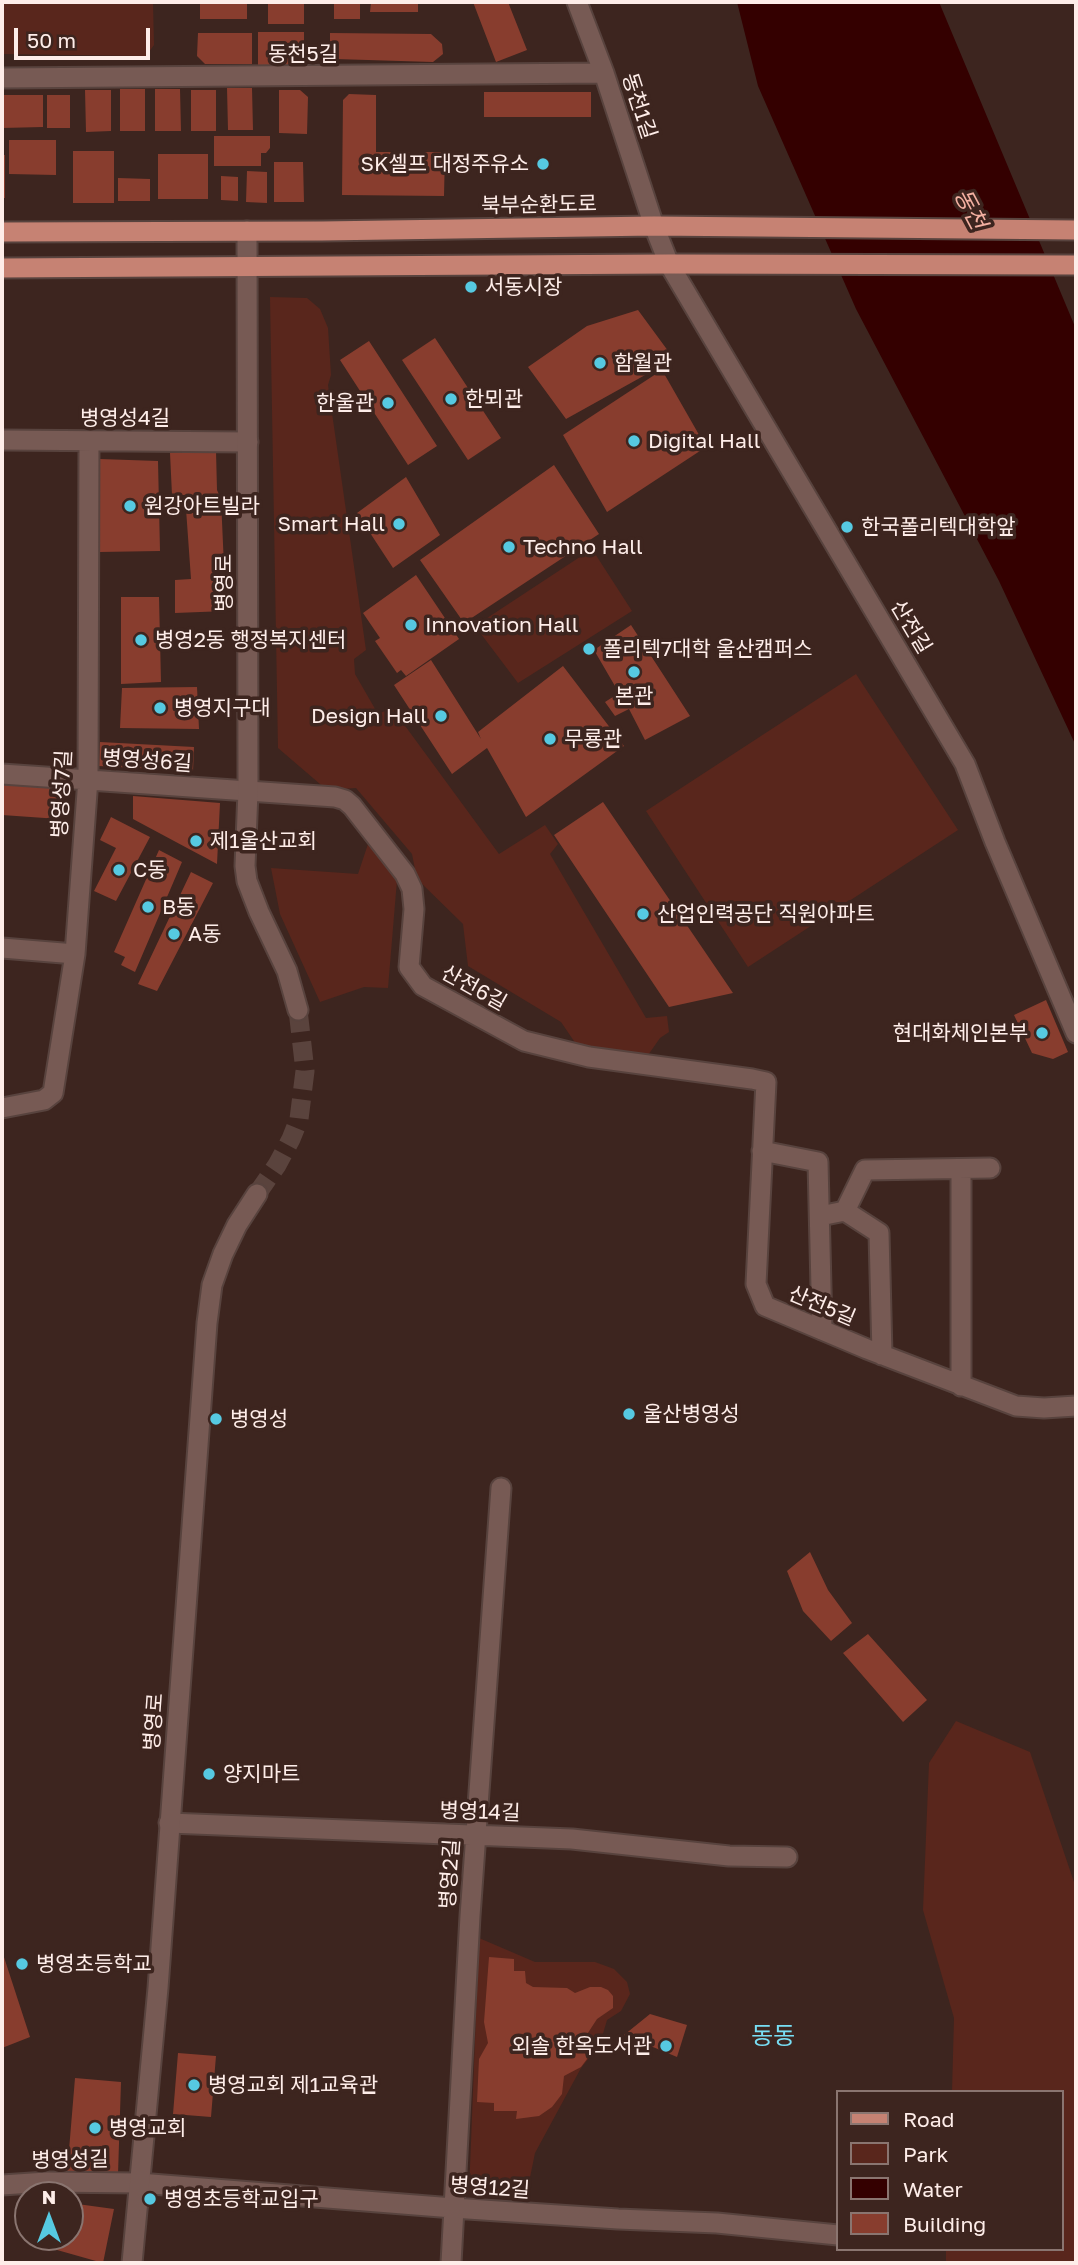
<!DOCTYPE html>
<meta charset="utf-8">
<style>
body{margin:0}
#map{position:relative;width:1078px;height:2265px;overflow:hidden;background:#3d251f;font-family:"Golos Text",sans-serif}
canvas{display:block}
.frame{position:absolute;inset:0;border:4px solid #feede9;pointer-events:none}
.legend{position:absolute;left:836px;top:2090px;width:228px;height:161px;box-sizing:border-box;background:#3d251f;border:2px solid #8a7570;margin:0;padding:9px 12px;list-style:none;font-size:21px;color:#feede9}
.legend li{display:flex;align-items:center;gap:14px;height:35px}
.legend b{width:35px;border:2px solid #8a7570}
.north{position:absolute;left:14px;top:2181px;width:70px;height:70px;box-sizing:border-box;background:#3d251f;border:2px solid #8a7570;border-radius:50%;rotate:0deg;font-size:19px;font-weight:700;line-height:28px;text-align:center;color:#feede9}
.north::after{content:'';display:block;margin:auto;width:24px;height:32px;background:#56c9e1;clip-path:polygon(50% 0,100% 100%,50% 72%,0 100%)}
.scale{position:absolute;left:14px;top:28px;width:136px;height:32px;box-sizing:border-box;border:4px solid #feede9;border-top:0;padding-left:9px;font-size:21px;line-height:24px;white-space:nowrap;color:#feede9;-webkit-text-stroke:5px #3d251f;paint-order:stroke}
</style>
<div id="map">
<canvas width="1078" height="2265"></canvas>
<div class="frame"></div>
<ul class="legend">
<li><b style="height:9px;background:#c68273"></b>Road</li>
<li><b style="height:19px;background:#59261c"></b>Park</li>
<li><b style="height:19px;background:#340000"></b>Water</li>
<li><b style="height:19px;background:#883d2e"></b>Building</li>
</ul>
<div class="north">N</div>
<div class="scale">50 m</div>
</div>
<script>
const context = document.querySelector('canvas').getContext('2d');
context.lineJoin = 'round';
function fill(path, color) {
  context.fillStyle = color;
  context.fill(path, 'evenodd');
}
function poly(rows) {
  const path = new Path2D();
  for (const r of rows) {
    path.moveTo(r[0], r[1]);
    for (let i = 2; i < r.length; i += 2) path.lineTo(r[i], r[i + 1]);
  }
  return path;
}
function trace(path, color, width, dash) {
  context.strokeStyle = color;
  context.lineWidth = width;
  context.lineCap = dash ? 'butt' : 'round';
  context.setLineDash(dash || []);
  context.stroke(path);
}
function write(font, color, halo, rows, align = 'center') {
  context.font = font + ' "Golos Text","Noto Sans KR",sans-serif';
  context.lineWidth = 7;
  context.setLineDash([]);
  context.textBaseline = 'middle';
  context.strokeStyle = halo;
  context.fillStyle = color;
  for (const [text, x, y, turn = 0] of rows) {
    context.save();
    context.translate(x, y);
    context.rotate((+turn || 0) * Math.PI / 180);
    context.textAlign = isNaN(turn) ? turn : align;
    if (halo) context.strokeText(text, 0, 0);
    context.fillText(text, 0, 0);
    context.restore();
  }
}
const green = poly([
 [2,2,153,2,154,45,146,56,2,54],
 [270,297,307,298,320,309,328,328,331,375,328,385,366,650,354,659,355,674,378,714,392,708,499,854,545,825,558,844,550,854,646,1018,667,1016,669,1032,660,1038,646,1058,597,1052,576,1044,561,1022,468,966,463,924,417,879,412,854,356,788,327,790,278,748],
 [592,549,632,611,518,683,475,626],
 [856,674,958,830,748,967,646,811],
 [371,835,398,868,388,988,364,987,320,1002,280,914,271,868,358,874],
 [956,1721,1030,1752,1076,1888,1076,2263,946,2263,946,2249,1062,2249,1062,2092,952,2092,954,2018,923,1910,929,1763],
 [479,1938,535,1962,595,1962,614,1969,627,1982,630,1994,621,2011,607,2020,600,2044,581,2068,535,2153,526,2197,469,2193]
]);
const water = poly([
 [737,2,939,2,1076,329,1076,746,999,581,856,309,758,86]
]);
const building = poly([
 [200,2,247,2,247,19,200,19],
 [268,2,304,2,304,24,268,24],
 [334,2,360,2,360,19,334,19],
 [371,2,418,2,418,12,370,12],
 [473,2,508,2,527,50,496,62],
 [258,32,304,32,304,58,294,67,258,67],
 [198,33,252,33,252,64,205,64,197,56],
 [330,33,431,34,442,44,443,54,433,62,335,59,330,51],
 [227,88,252,88,253,130,228,130],
 [120,89,145,89,145,131,120,131],
 [155,89,180,89,181,131,155,131],
 [85,90,111,90,111,131,86,132],
 [191,90,216,90,216,131,191,131],
 [279,90,300,90,308,97,307,134,279,133],
 [484,92,591,92,591,117,484,117],
 [349,94,376,95,376,152,445,152,444,196,342,195,343,100],
 [2,95,43,95,43,127,2,128],
 [47,95,70,95,70,128,47,128],
 [214,136,270,136,270,148,266,153,261,153,261,166,214,166],
 [9,140,56,140,56,175,9,174],
 [73,151,114,151,114,203,73,203],
 [158,154,208,154,208,199,158,199],
 [2,155,5,155,5,198,2,198],
 [274,162,303,162,304,202,274,202],
 [247,171,267,172,267,203,246,202],
 [221,176,238,177,238,201,221,200],
 [118,178,150,179,150,201,118,201],
 [638,310,674,359,566,419,528,367,587,326],
 [435,338,501,438,468,460,402,360],
 [369,341,437,446,408,465,340,360],
 [662,370,706,447,607,512,563,435],
 [216,451,217,490,221,499,226,611,175,613,175,580,191,579,185,495,172,495,170,453],
 [100,459,158,461,160,551,99,552],
 [554,465,599,534,464,623,420,560],
 [406,477,440,535,393,568,357,513],
 [416,575,459,639,406,676,401,670,397,673,375,641,380,638,363,613],
 [121,597,159,597,161,682,121,684],
 [631,625,690,716,645,740,629,709,615,716,605,702,619,693,594,650],
 [431,660,481,739,478,732,563,666,624,746,526,817,487,748,452,774,394,685],
 [197,687,199,729,120,728,122,688],
 [100,742,194,747,193,771,99,766],
 [2,784,61,788,59,819,2,815],
 [133,796,220,803,217,864,133,819],
 [603,802,733,993,669,1007,554,835],
 [111,817,150,837,116,901,94,891,116,848,100,840],
 [159,850,182,862,135,972,121,965,125,957,114,952],
 [191,872,213,883,157,991,138,984],
 [1046,1000,1068,1052,1053,1059,1032,1053,1014,1015],
 [810,1552,828,1590,852,1623,831,1641,803,1611,787,1571],
 [868,1634,927,1700,903,1722,843,1653],
 [2,1951,30,2037,2,2048],
 [489,1957,514,1959,514,1971,525,1971,526,1983,533,1987,567,1988,575,1993,590,1987,601,1987,608,1990,613,1996,613,2008,597,2019,584,2039,580,2039,587,2059,581,2067,564,2076,562,2094,552,2107,539,2116,516,2119,517,2111,494,2111,494,2103,477,2102,479,2059,488,2043,484,2022],
 [650,2014,687,2025,677,2057,624,2035],
 [178,2053,216,2056,211,2117,173,2114],
 [75,2078,121,2082,118,2174,67,2174],
 [70,2203,114,2209,103,2263,50,2248,52,2237,70,2237]
]);
const tertiaryTunnel = poly([
 [257,1194,277,1165,291,1139,299,1119,305,1071,298,1010]
]);
const minor = poly([
 [577,2,604,73,654,226],
 [2,78,604,73],
 [2,440,248,442],
 [2,774,335,797,345,800,352,806,405,874,412,889,414,909,409,967,423,986,524,1041,589,1057,752,1079,766,1082,756,1284,765,1306,867,1349,1016,1406,1044,1408,1076,1406],
 [2,948,75,954],
 [2,1108,44,1100,53,1093,75,954,88,779,89,441],
 [762,1151,818,1162,822,1330],
 [845,1211,879,1233,882,1355],
 [820,1216,845,1211,865,1170,990,1168],
 [961,1386,961,1169],
 [169,1823,572,1839,729,1856,787,1857],
 [2,2185,47,2182,139,2183,453,2208,618,2219,717,2223,838,2235],
 [451,2263,470,1916,501,1488]
]);
const tertiary = poly([
 [654,226,669,264,965,764,995,842,1076,1033],
 [247,231,248,791,245,866,247,881,259,912,287,971,298,1010],
 [132,2263,158,1988,207,1323,212,1285,223,1254,237,1225,257,1194]
]);
const primary = poly([
 [2,232,322,231,654,226,1076,230],
 [2,268,669,264,1076,265]
]);
const markers = [
 [543,164,7,"#56c9e1"],
 [471,287,7,"#56c9e1"],
 [600,363,7,"#56c9e1"],
 [451,399,7,"#56c9e1"],
 [388,403,7,"#56c9e1"],
 [634,441,7,"#56c9e1"],
 [130,506,7,"#56c9e1"],
 [399,524,7,"#56c9e1"],
 [847,527,7,"#56c9e1"],
 [509,547,7,"#56c9e1"],
 [411,625,7,"#56c9e1"],
 [141,640,7,"#56c9e1"],
 [589,649,7,"#56c9e1"],
 [634,672,7,"#56c9e1"],
 [160,708,7,"#56c9e1"],
 [441,716,7,"#56c9e1"],
 [550,739,7,"#56c9e1"],
 [196,841,7,"#56c9e1"],
 [119,870,7,"#56c9e1"],
 [148,907,7,"#56c9e1"],
 [643,914,7,"#56c9e1"],
 [174,934,7,"#56c9e1"],
 [1042,1033,7,"#56c9e1"],
 [629,1414,7,"#56c9e1"],
 [216,1419,7,"#56c9e1"],
 [209,1774,7,"#56c9e1"],
 [22,1964,7,"#56c9e1"],
 [666,2046,7,"#56c9e1"],
 [194,2085,7,"#56c9e1"],
 [95,2128,7,"#56c9e1"],
 [150,2199,7,"#56c9e1"]
];
const streetNames = [
 ["동천5길",303,54],
 ["동천1길",639,106,72],
 ["북부순환도로",539,205,-1],
 ["병영성4길",125,418],
 ["병영로",224,583,-90],
 ["산전길",911,627,59],
 ["병영성6길",147,761,4],
 ["병영성7길",62,794,-87],
 ["산전6길",474,988,29],
 ["산전5길",822,1306,23],
 ["병영로",154,1722,-86],
 ["병영14길",480,1812,2],
 ["병영2길",450,1874,-86],
 ["병영성길",70,2160,-1],
 ["병영12길",490,2188,4]
];
const poiNames = [
 ["SK셀프 대정주유소",529,164,"right"],
 ["서동시장",485,287],
 ["함월관",614,363],
 ["한뫼관",465,399],
 ["한울관",374,403,"right"],
 ["Digital Hall",648,441],
 ["원강아트빌라",144,506],
 ["Smart Hall",385,524,"right"],
 ["한국폴리텍대학앞",861,527],
 ["Techno Hall",523,547],
 ["Innovation Hall",425,625],
 ["병영2동 행정복지센터",155,640],
 ["폴리텍7대학 울산캠퍼스",603,649],
 ["본관",634,696,"center"],
 ["병영지구대",174,708],
 ["Design Hall",427,716,"right"],
 ["무룡관",564,739],
 ["제1울산교회",210,841],
 ["C동",133,870],
 ["B동",162,907],
 ["산업인력공단 직원아파트",657,914],
 ["A동",188,934],
 ["현대화체인본부",1028,1033,"right"],
 ["울산병영성",643,1414],
 ["병영성",230,1419],
 ["양지마트",223,1774],
 ["병영초등학교",36,1964],
 ["외솔 한옥도서관",652,2046,"right"],
 ["병영교회 제1교육관",208,2085],
 ["병영교회",109,2128],
 ["병영초등학교입구",164,2199]
];
const waterNames = [
 ["동천",970,209,62]
];
const quarterNames = [
 ["동동",773,2036]
];
fill(green, '#59261c');
fill(water, '#340000');
fill(building, '#883d2e');
trace(tertiaryTunnel, '#5a433d', 19, [19, 10]);
trace(minor, '#58433e', 23);
trace(tertiary, '#58433e', 23);
trace(primary, '#58433e', 23);
trace(minor, '#775a54', 19);
trace(tertiary, '#775a54', 19);
trace(primary, '#c68273', 19);
for (const [x, y, r, color] of markers) {
  const dot = new Path2D();
  dot.arc(x, y, r, 0, 2 * Math.PI);
  context.fillStyle = color;
  context.fill(dot);
  trace(dot, '#3d251f', 2.5);
}
write('21px', '#feede9', '#3d251f', streetNames);
write('21px', '#feede9', '#3d251f', poiNames, 'left');
write('italic 23px', '#f4b1a2', '#3d251f', waterNames);
write('24px', '#78def4', '#3d251f', quarterNames);
</script>
